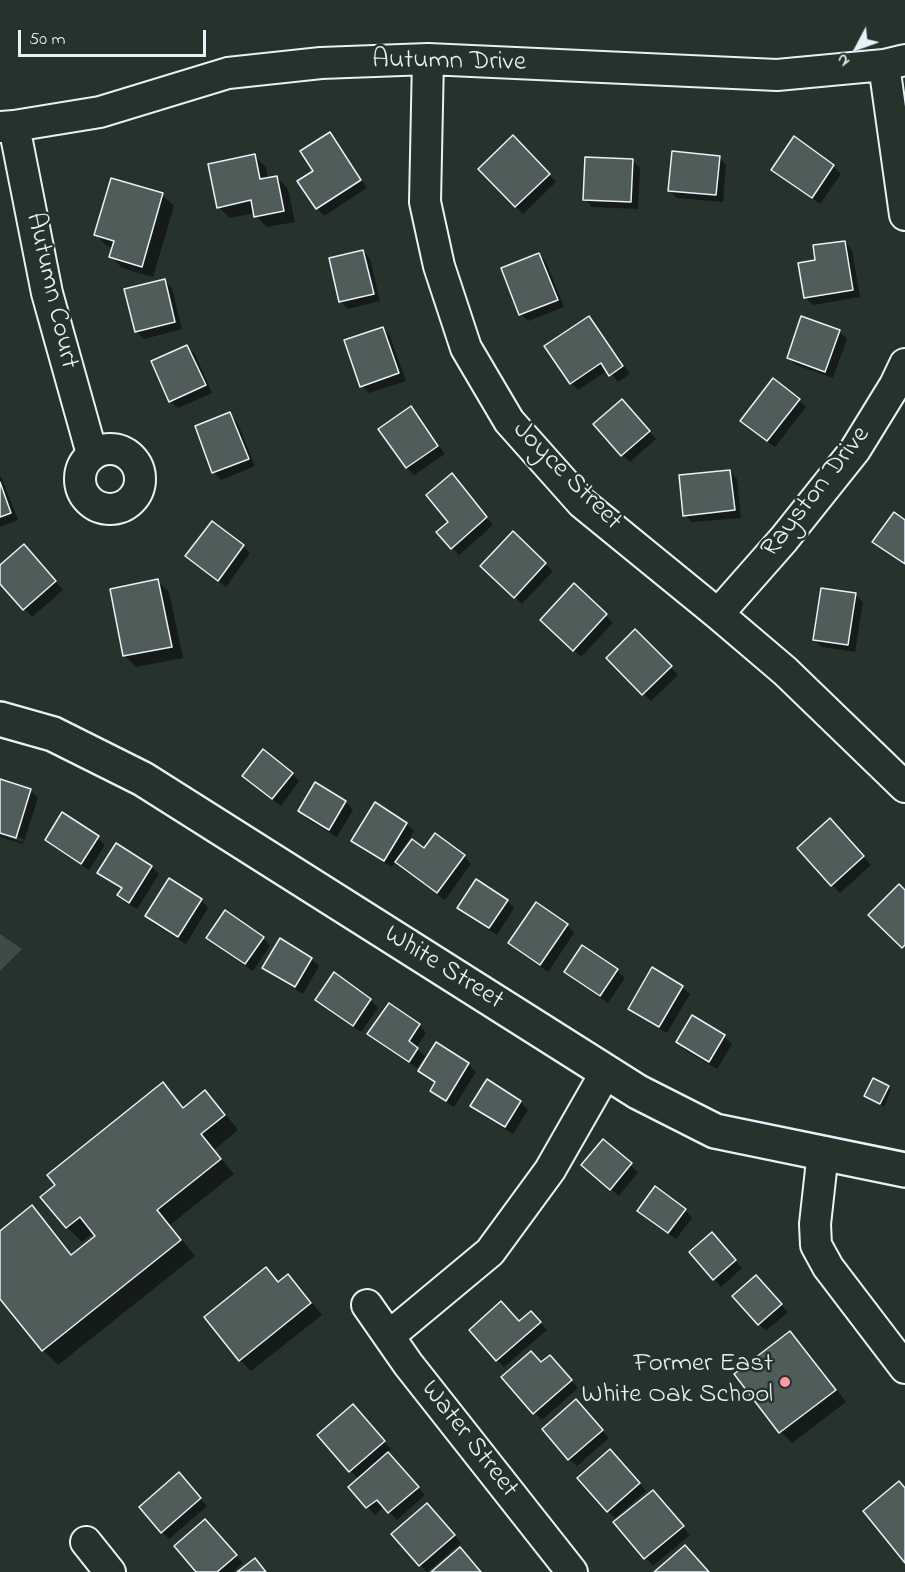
<!DOCTYPE html>
<style>
body{margin:0}
#map{position:relative;width:905px;height:1572px;overflow:hidden;background:#26332d;font-family:"Indie Flower",sans-serif}
canvas{display:block}
.north{position:absolute;left:827px;top:18px;width:60px;height:60px;-webkit-text-stroke:4px #26332d;paint-order:stroke;rotate:229deg;font-size:16px;font-weight:700;line-height:24px;text-align:center;color:#e8f1f8}
.north::after{content:'';display:block;margin:auto;width:21px;height:27px;background:#e8f1f8;clip-path:polygon(50% 0,100% 100%,50% 72%,0 100%)}
.scale{position:absolute;left:18px;top:30px;width:188px;height:27px;box-sizing:border-box;border:3px solid #e8f1f8;border-top:0;padding-left:8px;font-size:18px;line-height:21px;white-space:nowrap;color:#e8f1f8;-webkit-text-stroke:4px #26332d;paint-order:stroke}
</style>
<div id="map">
<canvas width="905" height="1572"></canvas>
<div class="north">N</div>
<div class="scale">50 m</div>
</div>
<script>
const context = document.querySelector('canvas').getContext('2d');
context.lineJoin = 'round';
function fill(path, color) {
  context.fillStyle = color;
  context.fill(path, 'evenodd');
}
function poly(rows) {
  const path = new Path2D();
  for (const r of rows) {
    if (r.length === 3) {
      path.moveTo(r[0] + r[2], r[1]);
      path.arc(r[0], r[1], r[2], 0, 2 * Math.PI);
      continue;
    }
    path.moveTo(r[0], r[1]);
    for (let i = 2; i < r.length; i += 2) path.lineTo(r[i], r[i + 1]);
  }
  return path;
}
function trace(path, color, width, dash) {
  context.strokeStyle = color;
  context.lineWidth = width;
  context.lineCap = dash ? 'butt' : 'round';
  context.setLineDash(dash || []);
  context.stroke(path);
}
function write(font, color, halo, rows, align = 'center') {
  context.font = font + ' "Indie Flower",sans-serif';
  context.lineWidth = 5;
  context.setLineDash([]);
  context.textBaseline = 'middle';
  context.strokeStyle = halo;
  context.fillStyle = color;
  for (const [text, x, y, turn = 0] of rows) {
    context.save();
    context.translate(x, y);
    context.rotate((+turn || 0) * Math.PI / 180);
    context.textAlign = isNaN(turn) ? turn : align;
    if (halo) context.strokeText(text, 0, 0);
    context.fillText(text, 0, 0);
    context.restore();
  }
}
const green = poly([
 [0,934,22,949,0,971]
]);
const shadow = poly([
 [330,134,337,141,367,188,324,216,317,208],
 [513,137,556,182,523,214,480,169],
 [795,139,833,166,841,174,820,204,781,177,773,170],
 [254,156,266,167,268,179,277,177,288,189,295,222,267,227,256,216,255,213,230,218,219,207],
 [719,157,726,165,723,202,677,198,669,190],
 [632,160,640,168,638,209,592,207,585,199],
 [162,195,174,206,153,277,122,268,111,256,114,248,107,246,95,234],
 [845,242,852,250,860,297,813,305,805,297,817,261],
 [363,251,370,259,380,301,348,309,340,301],
 [539,255,546,262,564,307,528,321,521,314],
 [164,280,172,288,182,329,144,339,136,331],
 [589,318,596,325,630,374,618,382,608,370,578,390,571,383],
 [382,328,390,336,406,381,369,393,362,386],
 [839,331,847,339,833,378,796,365,788,358],
 [187,347,195,354,212,393,178,408,170,401],
 [799,400,806,407,775,447,749,428,742,420],
 [411,408,418,415,445,454,414,475,407,468],
 [629,408,656,439,630,462,622,455],
 [230,414,237,422,255,466,221,480,214,472],
 [730,471,737,479,741,518,692,522,685,515],
 [0,476,2,479,18,520,0,527],
 [459,483,493,525,459,555,439,532,450,522],
 [905,521,905,565,882,549,874,542],
 [513,533,553,571,522,604,482,566],
 [243,546,250,553,226,587,195,564,187,556],
 [31,553,63,590,32,617,0,581,0,567],
 [158,581,169,592,183,658,136,667,125,656],
 [574,586,613,623,581,657,542,620],
 [855,595,863,602,855,652,822,647,814,640],
 [635,631,678,675,651,701,608,658],
 [292,774,299,781,281,806,252,783],
 [0,781,30,790,38,798,23,844,0,837,0,835,23,842,24,839,0,831],
 [315,784,346,802,353,810,337,837,307,819,300,811],
 [375,804,407,824,414,831,402,851,404,853,424,850,464,856,471,864,445,900,404,870,396,861,392,867,360,848,353,841],
 [837,828,871,865,840,893,799,848],
 [98,838,105,845,89,870,54,847,46,840],
 [116,845,151,867,159,874,137,909,126,903,119,895,122,890,107,880,99,872],
 [201,900,208,908,186,944,154,924,147,916],
 [507,901,514,908,497,935,466,915,459,908],
 [567,925,574,933,548,972,517,950,510,943],
 [208,937,263,938,270,946,253,971,215,945],
 [582,947,617,971,625,978,608,1003,573,979,566,972],
 [311,959,319,966,303,994,272,975,264,967],
 [334,975,370,1000,378,1008,361,1032,324,1007,317,999],
 [682,987,690,994,667,1033,638,1016,630,1009],
 [419,1025,426,1033,416,1048,425,1056,417,1068,377,1041,369,1034],
 [724,1036,732,1044,717,1069,685,1050,677,1042],
 [437,1044,468,1064,476,1072,454,1107,440,1098,432,1090,436,1084,427,1079,419,1071],
 [488,1081,521,1102,528,1110,513,1134,480,1113,472,1106],
 [163,1084,185,1108,205,1092,220,1107,238,1130,214,1150,234,1174,170,1225,195,1256,58,1365,43,1350,0,1296,0,1233,32,1208,46,1222,73,1256,97,1237,94,1232,82,1242,67,1227],
 [888,1087,891,1090,884,1107,869,1099,866,1096],
 [603,1141,638,1172,619,1196,591,1173],
 [639,1210,685,1210,692,1218,676,1239,646,1218],
 [719,1242,742,1268,721,1287,691,1252],
 [266,1269,279,1283,288,1276,300,1287,322,1315,251,1371,240,1360],
 [763,1284,788,1312,766,1331,759,1324],
 [538,1320,547,1330,504,1367,497,1360,519,1323],
 [790,1333,802,1344,846,1402,792,1443,781,1432,736,1374],
 [557,1364,578,1388,542,1420,535,1413],
 [583,1409,609,1438,577,1466,569,1459],
 [360,1414,391,1449,387,1453,425,1495,397,1520,384,1506,375,1515,368,1507,350,1487,359,1480,319,1435],
 [617,1458,646,1491,615,1518,608,1511],
 [186,1482,207,1506,169,1539,162,1532],
 [660,1499,690,1535,653,1566,616,1522],
 [435,1513,461,1543,427,1572,420,1565],
 [213,1528,243,1563,233,1572,198,1572]
]);
const building = poly([
 [330,132,361,180,316,209,297,181,313,171,300,151,330,132],
 [513,135,550,174,515,207,478,169,513,135],
 [794,136,834,165,812,198,771,170,794,136],
 [672,151,720,156,716,195,668,191,672,151],
 [255,154,260,179,277,176,284,211,254,217,251,200,217,208,208,164,255,154],
 [585,157,633,159,631,202,583,200,585,157],
 [111,178,163,193,142,267,109,257,114,241,94,235,111,178],
 [845,241,853,290,804,298,798,263,815,260,813,245,845,241],
 [363,250,374,294,339,302,329,258,363,250],
 [539,253,558,300,519,315,501,268,539,253],
 [165,279,175,322,135,332,124,289,165,279],
 [589,316,623,366,609,376,601,363,570,384,544,346,589,316],
 [801,316,840,330,825,372,787,358,801,316],
 [383,327,399,373,360,387,344,340,383,327],
 [187,345,206,385,169,402,151,361,187,345],
 [773,378,800,399,767,441,740,421,773,378],
 [622,399,650,431,621,456,593,424,622,399],
 [411,406,438,446,406,468,378,429,411,406],
 [230,412,249,459,212,473,195,426,230,412],
 [730,470,735,510,683,516,679,475,730,470],
 [452,473,487,517,451,549,436,532,448,522,426,495,452,473],
 [0,482,11,513,0,517,0,482],
 [894,512,905,520,905,564,872,542,894,512],
 [212,521,244,545,218,581,185,556,212,521],
 [513,531,546,563,514,598,480,566,513,531],
 [24,544,56,581,23,610,0,584,0,565,24,544],
 [158,579,172,647,123,656,110,589,158,579],
 [574,583,607,614,573,651,540,620,574,583],
 [821,588,856,593,848,645,813,640,821,588],
 [635,629,672,666,642,695,606,658,635,629],
 [263,749,293,773,272,799,242,776,263,749],
 [0,779,31,789,16,838,0,833,0,779],
 [315,782,346,801,329,830,298,811,315,782],
 [375,802,407,823,384,861,351,841,375,802],
 [62,812,99,836,81,864,45,840,62,812],
 [830,818,864,856,831,886,797,848,830,818],
 [435,833,465,855,437,893,395,862,412,839,424,848,435,833],
 [116,843,152,866,129,903,117,895,122,888,97,873,116,843],
 [169,878,202,899,178,937,145,916,169,878],
 [476,879,508,900,489,928,457,908,476,879],
 [899,884,905,890,905,945,902,948,868,915,899,884],
 [536,902,568,924,540,965,508,943,536,902],
 [225,910,264,937,245,964,206,938,225,910],
 [280,938,312,958,295,987,262,968,280,938],
 [582,945,618,969,600,996,564,972,582,945],
 [652,967,683,986,659,1027,628,1009,652,967],
 [334,972,371,999,353,1026,315,1000,334,972],
 [389,1003,420,1024,409,1041,418,1048,409,1062,367,1034,389,1003],
 [692,1015,725,1035,709,1062,676,1042,692,1015],
 [436,1042,469,1063,446,1101,430,1091,435,1082,418,1071,436,1042],
 [873,1078,889,1086,880,1104,864,1096,873,1078],
 [487,1079,521,1101,505,1127,470,1106,487,1079],
 [163,1082,183,1108,205,1090,225,1115,201,1134,221,1159,157,1210,181,1240,42,1351,0,1299,0,1231,32,1205,71,1255,95,1236,80,1217,66,1228,40,1197,55,1185,47,1175,163,1082],
 [603,1139,632,1163,610,1190,581,1165,603,1139],
 [655,1186,686,1209,668,1233,637,1211,655,1186],
 [712,1232,736,1260,713,1280,689,1252,712,1232],
 [266,1267,278,1282,288,1274,311,1303,239,1361,204,1317,266,1267],
 [756,1275,782,1304,758,1325,732,1296,756,1275],
 [501,1301,519,1321,531,1311,541,1322,496,1361,469,1330,501,1301],
 [790,1331,836,1390,779,1433,734,1374,790,1331],
 [531,1351,541,1362,550,1355,572,1380,533,1414,501,1377,531,1351],
 [576,1399,603,1430,568,1460,542,1429,576,1399],
 [353,1404,385,1441,349,1472,317,1435,353,1404],
 [610,1449,640,1483,607,1512,577,1478,610,1449],
 [388,1452,419,1487,388,1513,377,1500,366,1508,348,1487,388,1452],
 [179,1472,201,1498,161,1533,139,1507,179,1472],
 [899,1481,905,1488,905,1563,863,1511,899,1481],
 [653,1490,684,1526,644,1559,613,1522,653,1490],
 [427,1503,455,1535,419,1566,391,1534,427,1503],
 [205,1519,237,1555,217,1572,196,1572,174,1546,205,1519],
 [685,1545,709,1572,654,1572,685,1545],
 [460,1547,481,1572,431,1572,460,1547],
 [255,1558,266,1572,237,1572,255,1558]
]);
const street = poly([
 [428,59,425,202,439,266,466,348,509,421,582,503,718,614,785,671,905,787],
 [884,65,905,215],
 [14,126,47,293,92,454],
 [0,127,14,126,100,112,228,73,321,63,428,59,777,75,884,65,905,60],
 [110,479,30],
 [718,614,784,539,855,450,895,385,905,364],
 [823,1152,815,1224,816,1245,828,1267,905,1368],
 [367,1305,408,1364,572,1572],
 [389,1336,490,1252,550,1170,606,1072],
 [86,1542,110,1572]
]);
const secondary = poly([
 [0,719,53,734,143,779,638,1092,715,1131,905,1170]
]);
const markers = [
 [785,1382,6,"#ff9aa2"]
];
const streetNames = [
 ["Autumn Drive",449,63,1],
 ["Autumn Court",50,291,77],
 ["Joyce Street",566,477,45],
 ["Rayston Drive",817,493,-52],
 ["White Street",443,969,32],
 ["Water Street",468,1440,52]
];
const poiNames = [
 ["Former East",773,1366],
 ["White Oak School",773,1397]
];
fill(green, '#3e4b47');
fill(shadow, '#0007');
fill(building, '#505c59');
trace(building, '#e8f1f8', 1.5);
trace(street, '#e8f1f8', 34);
trace(secondary, '#e8f1f8', 38);
trace(street, '#26332d', 30);
trace(secondary, '#26332d', 33);
for (const [x, y, r, color] of markers) {
  const dot = new Path2D();
  dot.arc(x, y, r, 0, 2 * Math.PI);
  context.fillStyle = color;
  context.fill(dot);
  trace(dot, '#26332d', 2);
}
write('27px', '#e8f1f8', '#26332d', streetNames);
write('27px', '#e8f1f8', '#26332d', poiNames, 'right');
</script>
